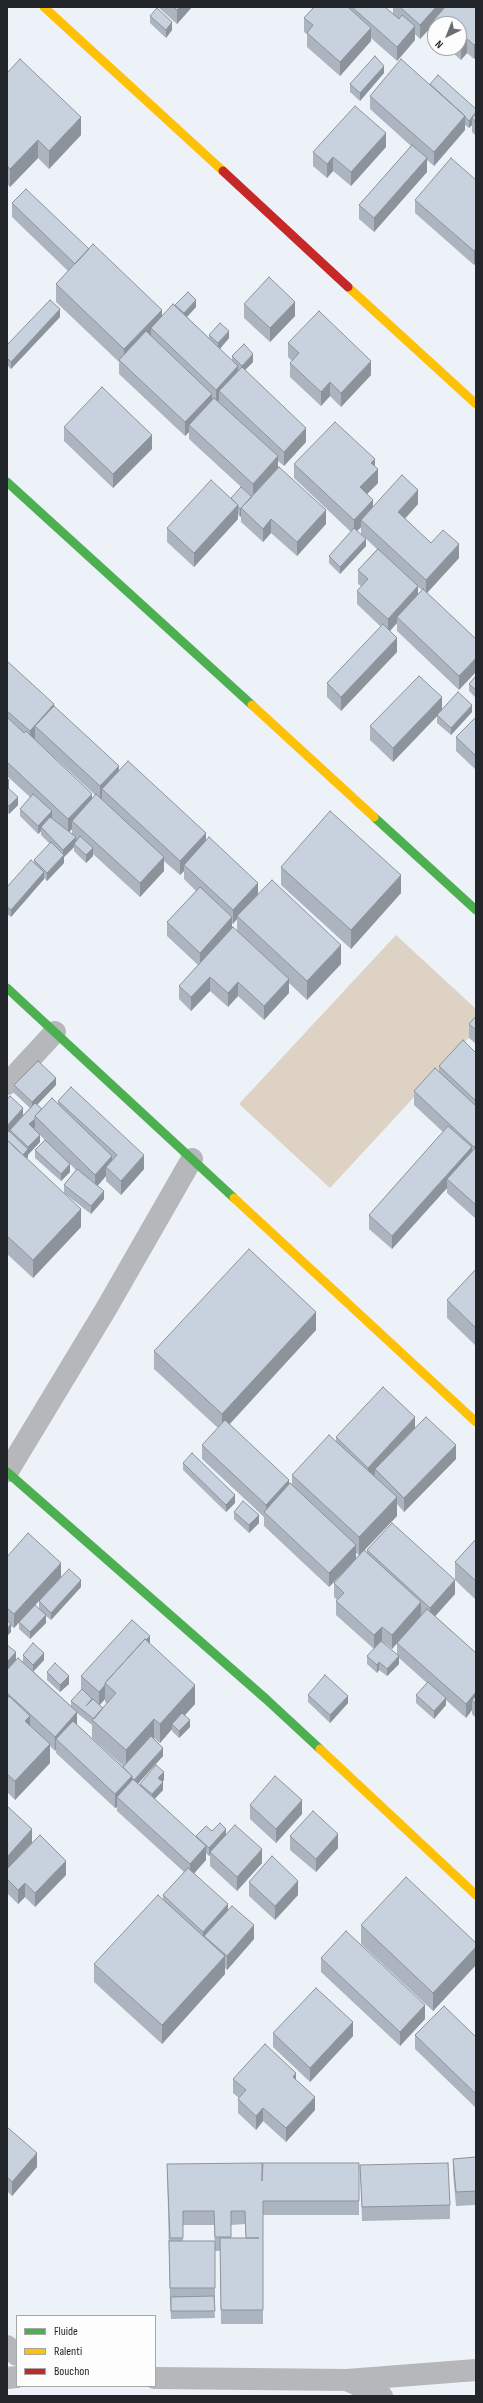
<!DOCTYPE html>
<style>
body{margin:0}
#map{position:relative;width:483px;height:2403px;overflow:hidden;background:#ecf2f7;font-family:"Sofia Sans Condensed",sans-serif}
canvas{display:block}
.frame{position:absolute;inset:0;border:8px solid #222529;pointer-events:none}
.legend{position:absolute;left:16px;top:2315px;width:140px;height:72px;box-sizing:border-box;background:#fdfdfd;border:1px solid #a5a7a8;margin:0;padding:5px 7px;list-style:none;font-size:12px;color:#222529}
.legend li{display:flex;align-items:center;gap:8px;height:20px}
.legend b{width:20px;border:1px solid #a5a7a8}
.north{position:absolute;left:427px;top:16px;width:40px;height:40px;box-sizing:border-box;background:#fdfdfd;border:1px solid #a5a7a8;border-radius:50%;rotate:223deg;font-size:11px;font-weight:700;line-height:16px;text-align:center;color:#222529}
.north::after{content:'';display:block;margin:auto;width:14px;height:18px;background:#696d71;clip-path:polygon(50% 0,100% 100%,50% 72%,0 100%)}
</style>
<div id="map">
<canvas width="483" height="2403"></canvas>
<div class="frame"></div>
<ul class="legend">
<li><b style="height:5px;background:#4caf50"></b>Fluide</li>
<li><b style="height:5px;background:#ffc107"></b>Ralenti</li>
<li><b style="height:5px;background:#c62828"></b>Bouchon</li>
</ul>
<div class="north">N</div>
</div>
<script>
const context = document.querySelector('canvas').getContext('2d');
context.lineJoin = 'round';
function fill(path, color) {
  context.fillStyle = color;
  context.fill(path, 'evenodd');
}
function poly(rows) {
  const path = new Path2D();
  for (const r of rows) {
    path.moveTo(r[0], r[1]);
    for (let i = 2; i < r.length; i += 2) path.lineTo(r[i], r[i + 1]);
  }
  return path;
}
function trace(path, color, width, dash) {
  context.strokeStyle = color;
  context.lineWidth = width;
  context.lineCap = dash ? 'butt' : 'round';
  context.setLineDash(dash || []);
  context.stroke(path);
}
const green = poly([
 [396,935,476,1009,476,1030,330,1188,239,1104]
]);
const street = poly([
 [7,1084,55,1032],
 [8,1471,106,1309,192,1159],
 [7,2346,17,2355],
 [7,2378,17,2377],
 [155,2378,347,2380,476,2370],
 [349,2381,382,2396]
]);
const fast = poly([
 [7,482,252,705],
 [374,817,476,910],
 [7,988,234,1198],
 [7,1472,266,1699,320,1749]
]);
const slow = poly([
 [44,7,223,171],
 [348,287,476,404],
 [252,705,374,817],
 [234,1198,476,1422],
 [320,1749,476,1895]
]);
const jam = poly([
 [223,171,348,287]
]);
const wall = poly([
 [158,7,192,7,177,24],
 [314,7,385,7,393,14,393,7,476,7,476,57,474,59,467,53,461,60,447,48,459,48,459,24,435,24,435,37,433,35,433,25,420,39,415,34,415,40,397,61,371,38,371,41,340,76,307,47,307,34,304,32,304,18],
 [150,16,172,30,166,38,150,23],
 [7,73,81,135,49,169,38,158,10,187,7,184],
 [384,73,360,101,350,92,350,84],
 [430,84,476,109,476,136,472,132,472,125,469,128,465,125,465,130,434,166,427,160,427,172,374,232,359,219,359,205,411,146,370,109,370,96],
 [386,147,351,186,333,171,327,178,313,166,313,152],
 [476,180,476,262,474,265,415,213,415,200],
 [12,203,89,249,162,316,175,306,175,305,196,307,187,317,209,338,209,335,229,338,220,349,232,361,232,356,253,362,245,370,306,442,284,466,278,461,278,468,326,524,297,556,271,533,263,542,241,522,241,516,240,517,238,514,238,519,194,567,167,542,167,528,231,498,252,497,189,439,189,432,185,436,119,374,119,362,56,302,56,284,68,271,12,217],
 [244,304,295,316,270,342,244,318],
 [60,317,11,369,7,365,7,345],
 [288,343,371,375,341,407,330,396,321,406,290,377,290,363,292,361,288,357],
 [64,427,152,449,113,488,64,441],
 [294,464,375,466,378,483,367,494,373,507,418,504,405,519,431,543,459,558,427,593,476,639,459,690,397,631,397,623,390,631,397,652,341,711,327,697,327,683,381,627,357,604,357,591,361,586,358,584,358,570,377,549,361,534,361,527,357,531,366,546,340,574,329,563,329,556,351,532,294,478],
 [418,587,422,590,418,594],
 [7,661,119,770,206,841,258,894,341,964,307,1000,289,983,289,993,264,1020,238,996,228,1007,210,991,191,1011,179,999,179,986,198,965,167,936,167,922,196,891,184,879,184,871,180,875,164,861,164,871,140,897,93,854,93,856,86,863,74,851,74,847,64,857,64,863,47,881,44,878,44,879,11,917,7,914,7,887,34,863,34,860,50,844,41,835,41,831,38,834,20,816,20,809,30,797,7,776],
 [54,757,95,795,92,798],
 [72,829,72,834,69,832],
 [237,919,237,931,232,928,232,924],
 [476,676,476,698,469,691,469,684],
 [442,710,472,712,451,735,437,723,437,716,393,762,370,740,370,726],
 [476,717,476,770,456,751,456,737],
 [7,778,9,788,9,789,18,805,9,814,7,812],
 [281,867,401,893,351,949,281,885],
 [476,1016,476,1044,469,1038,469,1024],
 [476,1053,476,1219,447,1193,447,1188,392,1249,369,1229,369,1215,443,1132,414,1105,414,1091,439,1071,439,1066],
 [14,1085,56,1085,37,1105,42,1109,58,1104,58,1101,144,1169,121,1195,106,1181,106,1176,97,1186,104,1199,91,1214,64,1193,64,1185,76,1170,70,1164,70,1172,61,1181,35,1158,35,1150,60,1155,40,1135,40,1142,28,1154,28,1157,27,1158,81,1227,33,1278,7,1254,7,1099,23,1115,30,1108,14,1093],
 [476,1269,476,1346,447,1318,447,1300],
 [316,1330,230,1424,289,1484,292,1485,292,1475,336,1441,336,1437,415,1428,456,1459,404,1512,397,1504,397,1516,364,1550,367,1552,367,1550,455,1580,455,1562,476,1539,476,1600,455,1580,455,1594,435,1616,476,1653,476,1718,472,1714,472,1710,466,1718,446,1700,446,1705,434,1719,416,1703,416,1695,427,1683,399,1658,399,1664,387,1676,379,1670,377,1673,367,1664,367,1656,374,1649,336,1615,336,1601,337,1600,334,1597,334,1583,352,1563,329,1587,264,1526,264,1517,202,1459,202,1445,218,1428,154,1369,154,1351],
 [356,1553,359,1555,356,1558],
 [382,1641,392,1649,397,1643,397,1655],
 [183,1463,235,1503,226,1512,183,1470],
 [234,1512,259,1523,249,1533,234,1519],
 [7,1557,61,1577,35,1605,39,1609,39,1601,81,1587,51,1620,46,1616,46,1623,30,1639,19,1629,19,1622,14,1628,11,1626,11,1632,7,1636],
 [150,1644,195,1704,185,1715,190,1727,179,1738,172,1731,172,1729,160,1743,154,1738,153,1739,163,1756,138,1784,140,1786,140,1784,164,1780,162,1782,163,1790,154,1799,196,1837,212,1831,226,1834,262,1863,237,1891,210,1866,210,1855,209,1856,206,1853,206,1860,194,1873,254,1939,227,1970,225,1968,225,1974,162,2044,94,1982,94,1964,163,1900,163,1895,184,1872,117,1811,117,1807,115,1808,56,1753,56,1749,55,1751,50,1746,50,1763,15,1800,7,1792,7,1645,16,1660,23,1661,23,1655,44,1660,33,1671,71,1706,71,1701,81,1690,81,1676],
 [105,1699,105,1702,107,1704,103,1708,99,1705],
 [77,1713,92,1725,92,1738,123,1766,123,1767,77,1725],
 [47,1672,69,1684,60,1692,47,1680],
 [308,1695,348,1703,330,1723,308,1702],
 [250,1805,302,1814,276,1843,250,1819],
 [7,1806,32,1843,66,1875,35,1907,25,1897,18,1904,7,1893],
 [290,1836,338,1848,316,1872,290,1850],
 [249,1882,298,1895,275,1920,249,1896],
 [361,1925,476,1943,476,1965,433,2011,361,1944],
 [321,1958,425,2019,400,2046,321,1972],
 [273,2033,353,2036,310,2082,273,2047],
 [415,2035,476,2037,476,2108,415,2049],
 [233,2079,315,2110,286,2142,263,2121,256,2130,238,2113,238,2099,239,2098,233,2093],
 [7,2127,37,2167,12,2196,7,2191],
 [476,2157,476,2205,456,2206,453,2173,453,2159],
 [359,2163,359,2215,263,2215,263,2324,221,2324,220,2251,215,2251,214,2225,183,2225,183,2241,215,2241,215,2302,214,2302,215,2318,171,2319,170,2302,167,2164,262,2181],
 [245,2224,246,2238,231,2238,231,2225],
 [360,2165,450,2205,450,2219,362,2221]
]);
const shadedWall = poly([
 [180,7,192,7,177,24,177,10],
 [436,7,448,7,433,21,433,25,420,39,420,25],
 [172,22,172,30,166,38,166,30],
 [415,26,415,40,397,61,397,47],
 [371,28,371,41,340,76,340,62],
 [467,39,467,53,461,60,461,47],
 [476,43,476,57,474,59,474,45],
 [384,66,384,73,360,101,360,93],
 [476,112,472,118,472,125,469,128,469,121],
 [465,116,465,130,434,166,434,152],
 [81,117,81,135,49,169,49,151],
 [386,133,386,147,351,186,351,172],
 [38,140,38,158,10,187,10,169],
 [333,157,333,171,327,178,327,164],
 [427,158,427,172,374,232,374,218],
 [476,248,476,262,474,265,474,251],
 [196,300,196,307,184,320,184,313],
 [295,302,295,316,270,342,270,328],
 [60,309,60,317,11,369,11,362],
 [162,310,162,328,151,328,151,340,124,365,124,349],
 [229,331,229,338,218,351,218,343],
 [253,354,253,362,242,373,242,366],
 [371,361,371,375,341,407,341,393],
 [238,366,238,380,219,391,219,400,216,404,216,390],
 [330,382,330,396,321,406,321,392],
 [212,394,212,408,189,425,189,432,185,436,185,422],
 [306,428,306,442,284,466,284,452],
 [152,435,152,449,113,488,113,474],
 [278,456,278,470,253,498,253,484],
 [375,459,375,472,378,469,378,483,360,501,360,487,371,463],
 [418,490,418,504,398,526,398,512],
 [373,500,373,514,361,520,361,527,354,534,354,520],
 [238,505,238,519,194,567,194,553],
 [241,508,241,516,240,517,240,509],
 [326,510,326,524,297,556,297,542],
 [271,519,271,533,263,542,263,529],
 [366,539,366,546,340,574,340,567],
 [459,544,459,558,426,594,426,580],
 [418,586,418,600,397,617,397,623,388,633,388,619],
 [397,638,397,652,341,711,341,697],
 [476,658,476,672,459,690,459,676],
 [442,697,442,711,393,762,393,748],
 [54,704,54,718,35,726,35,739,30,745,30,731],
 [472,705,472,712,451,735,451,728],
 [119,766,119,780,102,789,102,798,100,800,100,786],
 [9,780,9,788,7,790,7,783],
 [92,794,92,808,72,821,72,829,68,833,68,819],
 [18,797,18,805,9,814,9,806],
 [52,811,52,819,41,827,41,831,38,834,38,826],
 [206,833,206,847,184,865,184,871,180,875,180,861],
 [76,837,76,845,74,844,74,847,64,857,64,863,47,881,47,873,63,856,63,850],
 [93,848,93,856,86,863,86,855],
 [164,857,164,871,140,897,140,883],
 [44,872,44,879,11,917,11,910],
 [401,875,401,893,351,949,351,930],
 [258,883,258,897,237,916,237,919,233,924,233,910],
 [232,917,232,931,200,967,200,953],
 [341,945,341,964,307,1000,307,981],
 [210,977,210,991,191,1011,191,997],
 [289,979,289,993,264,1020,264,1006],
 [238,982,238,996,228,1007,228,993],
 [56,1078,56,1085,32,1110,32,1102],
 [23,1108,23,1115,7,1134,7,1126],
 [35,1119,35,1127,29,1132,29,1124],
 [40,1135,40,1142,28,1155,28,1147],
 [472,1147,472,1161,447,1179,447,1188,392,1249,392,1236],
 [28,1149,28,1157,20,1166,20,1158],
 [144,1155,144,1169,121,1195,121,1181],
 [112,1156,112,1170,106,1167,106,1176,95,1189,95,1175],
 [70,1164,70,1172,61,1181,61,1174],
 [104,1191,104,1199,91,1214,91,1206],
 [81,1209,81,1227,33,1278,33,1260],
 [316,1312,316,1330,222,1432,222,1414],
 [415,1417,415,1431,375,1469,375,1474,368,1482,368,1468],
 [456,1445,456,1459,404,1512,404,1498],
 [289,1480,289,1494,266,1514,266,1505],
 [235,1495,235,1503,226,1512,226,1505],
 [397,1497,397,1516,359,1556,359,1537],
 [259,1515,259,1523,249,1533,249,1525],
 [356,1545,356,1559,329,1587,329,1573],
 [61,1563,61,1577,14,1628,14,1614],
 [81,1580,81,1587,51,1620,51,1613],
 [455,1580,455,1594,430,1622,430,1608],
 [421,1602,421,1616,392,1649,392,1635],
 [46,1615,46,1623,30,1639,30,1632],
 [11,1624,11,1632,7,1636,7,1629],
 [382,1627,382,1641,374,1649,374,1635],
 [150,1636,150,1650,106,1684],
 [16,1652,16,1660,7,1670,7,1662],
 [44,1653,44,1660,33,1672,33,1665],
 [399,1656,399,1664,387,1676,387,1669],
 [379,1662,379,1670,377,1673,377,1665],
 [69,1676,69,1684,60,1692,60,1685],
 [105,1685,105,1699,99,1706,99,1692],
 [195,1685,195,1704,175,1726,172,1724,172,1729,160,1743,160,1724],
 [476,1692,476,1704,472,1700,472,1710,466,1718,466,1704],
 [348,1696,348,1703,330,1723,330,1715],
 [446,1698,446,1705,434,1719,434,1711],
 [77,1712,77,1726,56,1739,56,1749,55,1751,55,1737],
 [30,1716,30,1735,25,1721],
 [154,1719,154,1738,126,1769,126,1750],
 [190,1720,190,1727,179,1738,179,1731],
 [50,1744,50,1763,15,1800,15,1781],
 [163,1748,163,1756,134,1788,134,1781],
 [164,1772,164,1780,158,1786,158,1778],
 [132,1776,132,1790,117,1797,117,1807,115,1808,115,1794],
 [163,1782,163,1790,152,1802,152,1794],
 [302,1800,302,1814,276,1843,276,1829],
 [32,1829,32,1843,7,1870,7,1857],
 [226,1829,226,1837,210,1852,210,1855,209,1856,209,1848],
 [338,1834,338,1848,316,1872,316,1859],
 [206,1846,206,1860,190,1878,190,1864],
 [262,1849,262,1863,237,1891,237,1877],
 [66,1861,66,1875,35,1907,35,1893],
 [298,1881,298,1895,275,1920,275,1906],
 [25,1883,25,1897,18,1904,18,1890],
 [228,1904,228,1918,204,1936,204,1944,203,1946,203,1932],
 [254,1925,254,1939,227,1970,227,1956],
 [476,1947,476,1965,433,2011,433,1993],
 [225,1956,225,1974,162,2044,162,2025],
 [425,2005,425,2019,400,2046,400,2032],
 [353,2022,353,2036,310,2082,310,2068],
 [296,2073,296,2087,293,2077],
 [315,2097,315,2110,286,2142,286,2128],
 [263,2108,263,2121,256,2130,256,2116],
 [37,2153,37,2167,12,2196,12,2182]
]);
const building = poly([
 [174,7,180,7,177,10,174,7],
 [314,7,348,7,371,28,340,62,307,33,313,25,304,18,314,7],
 [352,7,385,7,399,19,402,15,415,26,397,47,352,7],
 [400,7,436,7,420,25,400,7],
 [445,7,476,7,476,43,474,45,467,39,461,47,459,45,459,24,436,24,433,21,445,7],
 [157,8,172,22,166,30,150,16,157,8],
 [375,56,384,66,360,93,350,84,375,56],
 [20,59,81,117,49,151,38,140,10,169,7,166,7,73,20,59],
 [401,59,465,116,434,152,370,96,401,59],
 [438,75,476,109,476,112,469,121,465,117,465,116,430,84,438,75],
 [355,106,386,133,351,172,333,157,327,164,313,152,355,106],
 [476,113,476,122,472,118,476,113],
 [412,145,427,158,374,218,359,205,412,145],
 [451,158,476,180,476,248,474,251,415,200,451,158],
 [26,189,89,249,75,264,12,203,26,189],
 [93,244,162,310,124,349,56,284,93,244],
 [269,277,295,302,270,328,244,304,269,277],
 [188,292,196,300,184,313,175,305,188,292],
 [50,300,60,309,11,362,7,358,7,345,50,300],
 [173,304,238,366,216,390,151,328,173,304],
 [319,311,371,361,341,393,330,382,321,392,290,363,299,353,288,343,319,311],
 [220,323,229,331,218,343,209,335,220,323],
 [146,331,212,394,185,422,119,360,146,331],
 [244,344,253,354,242,366,232,356,244,344],
 [242,367,306,428,284,452,219,391,242,367],
 [102,387,152,435,113,474,64,427,102,387],
 [214,398,278,456,253,484,189,425,214,398],
 [335,422,375,459,371,463,378,469,360,487,373,500,354,520,294,464,335,422],
 [279,467,326,510,297,542,271,519,263,529,241,508,279,467],
 [402,475,418,490,398,512,431,543,443,530,459,544,426,580,361,520,402,475],
 [211,480,238,505,194,553,167,528,211,480],
 [241,487,252,497,240,509,238,507,238,505,231,498,241,487],
 [354,528,366,539,340,567,329,556,354,528],
 [378,549,418,586,388,619,357,591,368,579,358,570,378,549],
 [423,589,476,639,476,658,459,676,397,617,423,589],
 [383,624,397,638,341,697,327,683,383,624],
 [7,661,54,704,30,731,7,711,7,661],
 [419,676,442,697,393,748,370,726,419,676],
 [476,676,476,690,469,684,476,676],
 [458,692,472,705,451,728,437,715,458,692],
 [54,706,119,766,100,786,35,726,54,706],
 [7,717,24,733,26,731,92,794,68,819,7,762,7,717],
 [476,717,476,756,456,737,476,717],
 [128,761,206,833,180,861,102,789,128,761],
 [7,778,9,780,7,783,7,778],
 [8,788,18,797,9,806,7,804,7,790,8,788],
 [33,794,52,811,38,826,20,809,33,794],
 [96,794,164,857,140,883,72,821,96,794],
 [330,811,401,875,351,930,281,867,330,811],
 [50,817,76,837,63,850,41,827,50,817],
 [80,836,93,848,86,855,74,844,80,836],
 [209,837,258,883,233,910,184,865,209,837],
 [51,842,64,855,47,873,34,860,51,842],
 [31,860,44,872,11,910,7,907,7,887,31,860],
 [272,880,341,945,307,981,237,916,272,880],
 [200,887,232,917,200,953,167,922,200,887],
 [233,927,289,979,264,1006,238,982,228,993,210,977,191,997,179,986,233,927],
 [476,1016,476,1030,469,1024,476,1016],
 [463,1040,476,1053,476,1101,439,1066,463,1040],
 [38,1061,56,1078,32,1102,14,1085,38,1061],
 [435,1068,476,1106,476,1145,474,1147,414,1091,435,1068],
 [71,1087,144,1155,121,1181,106,1167,117,1155,58,1101,71,1087],
 [10,1096,23,1108,7,1126,7,1099,10,1096],
 [52,1098,112,1156,95,1175,35,1116,52,1098],
 [35,1103,42,1109,35,1116,35,1119,29,1124,40,1135,28,1147,10,1130,35,1103],
 [448,1126,472,1147,392,1236,369,1215,448,1126],
 [9,1131,28,1149,23,1155,7,1140,7,1133,9,1131],
 [7,1140,81,1209,33,1260,7,1236,7,1140],
 [45,1140,70,1164,61,1174,35,1150,45,1140],
 [476,1147,476,1205,447,1179,476,1147],
 [77,1169,104,1191,91,1206,64,1185,77,1169],
 [249,1249,316,1312,222,1414,154,1351,249,1249],
 [476,1269,476,1328,447,1300,476,1269],
 [383,1387,415,1417,368,1468,336,1437,383,1387],
 [426,1417,456,1445,404,1498,375,1469,426,1417],
 [225,1420,289,1480,266,1505,202,1445,225,1420],
 [329,1435,397,1497,359,1537,292,1475,329,1435],
 [192,1453,235,1495,226,1505,183,1463,192,1453],
 [290,1483,356,1545,329,1573,264,1512,290,1483],
 [243,1501,259,1515,249,1525,234,1512,243,1501],
 [392,1523,455,1580,430,1608,367,1550,392,1523],
 [28,1533,61,1563,14,1614,7,1608,7,1557,28,1533],
 [476,1539,476,1581,455,1562,476,1539],
 [364,1550,421,1602,392,1635,382,1627,374,1635,336,1601,344,1593,334,1583,364,1550],
 [69,1569,81,1580,51,1613,39,1601,69,1569],
 [35,1605,46,1615,30,1632,19,1622,35,1605],
 [427,1609,476,1653,476,1692,466,1704,397,1643,427,1609],
 [7,1620,11,1624,7,1629,7,1620],
 [132,1620,150,1636,146,1640,145,1639,105,1683,105,1685,99,1692,81,1676,132,1620],
 [145,1639,195,1685,160,1724,154,1719,126,1750,92,1720,116,1693,105,1683,145,1639],
 [381,1641,399,1656,387,1669,379,1662,377,1665,367,1656,381,1641],
 [33,1643,44,1653,33,1665,23,1655,33,1643],
 [7,1645,16,1652,7,1662,7,1645],
 [18,1658,77,1712,55,1737,7,1693,7,1670,18,1658],
 [55,1663,69,1676,60,1685,47,1672,55,1663],
 [325,1675,348,1696,330,1715,308,1695,325,1675],
 [428,1682,446,1698,434,1711,416,1695,428,1682],
 [82,1689,92,1699,86,1706,93,1699,103,1708,94,1719,71,1701,82,1689],
 [9,1696,30,1716,25,1721,50,1744,15,1781,7,1774,7,1699,9,1696],
 [476,1696,476,1704,472,1700,476,1696],
 [182,1713,190,1720,179,1731,172,1724,182,1713],
 [73,1721,132,1776,115,1794,56,1739,73,1721],
 [151,1736,163,1748,134,1780,132,1779,132,1776,123,1767,151,1736],
 [156,1765,164,1772,158,1778,163,1782,152,1794,140,1784,156,1765],
 [275,1776,302,1800,276,1829,250,1805,275,1776],
 [133,1779,206,1846,190,1864,117,1797,133,1779],
 [7,1806,32,1829,7,1857,7,1806],
 [313,1811,338,1834,316,1859,290,1836,313,1811],
 [220,1823,226,1829,209,1848,196,1836,206,1826,212,1831,220,1823],
 [235,1825,262,1849,237,1877,210,1852,235,1825],
 [40,1835,66,1861,35,1893,25,1883,18,1890,7,1879,7,1869,40,1835],
 [272,1856,298,1881,275,1906,249,1882,272,1856],
 [188,1868,228,1904,203,1932,163,1895,188,1868],
 [406,1877,476,1943,476,1947,433,1993,361,1925,406,1877],
 [158,1895,225,1956,162,2025,94,1964,158,1895],
 [232,1906,254,1925,227,1956,204,1936,232,1906],
 [346,1931,425,2005,400,2032,321,1958,346,1931],
 [316,1988,353,2022,310,2068,273,2033,316,1988],
 [444,2006,476,2037,476,2094,415,2035,444,2006],
 [265,2044,296,2073,293,2077,315,2097,286,2128,263,2108,256,2116,238,2099,246,2090,233,2079,265,2044],
 [7,2127,37,2153,12,2182,7,2177,7,2127],
 [476,2157,476,2191,456,2192,453,2159,476,2157],
 [262,2163,262,2181,263,2163,359,2163,359,2201,263,2201,263,2310,221,2310,220,2238,259,2238,246,2238,245,2211,231,2211,231,2237,215,2237,214,2211,183,2211,183,2238,170,2238,167,2164,262,2163],
 [448,2163,450,2205,362,2207,360,2165,448,2163],
 [169,2241,215,2241,215,2288,170,2288,169,2241],
 [214,2296,215,2311,171,2311,171,2297,214,2296]
]);
fill(green, '#ddd2c3');
trace(street, '#b6b7ba', 22);
trace(fast, '#4caf50', 9);
trace(slow, '#ffc107', 9);
trace(jam, '#c62828', 9);
fill(wall, '#acb5bf');
fill(shadedWall, '#8c939b');
fill(building, '#c8d2de');
trace(building, '#8c939b', 1);
</script>
